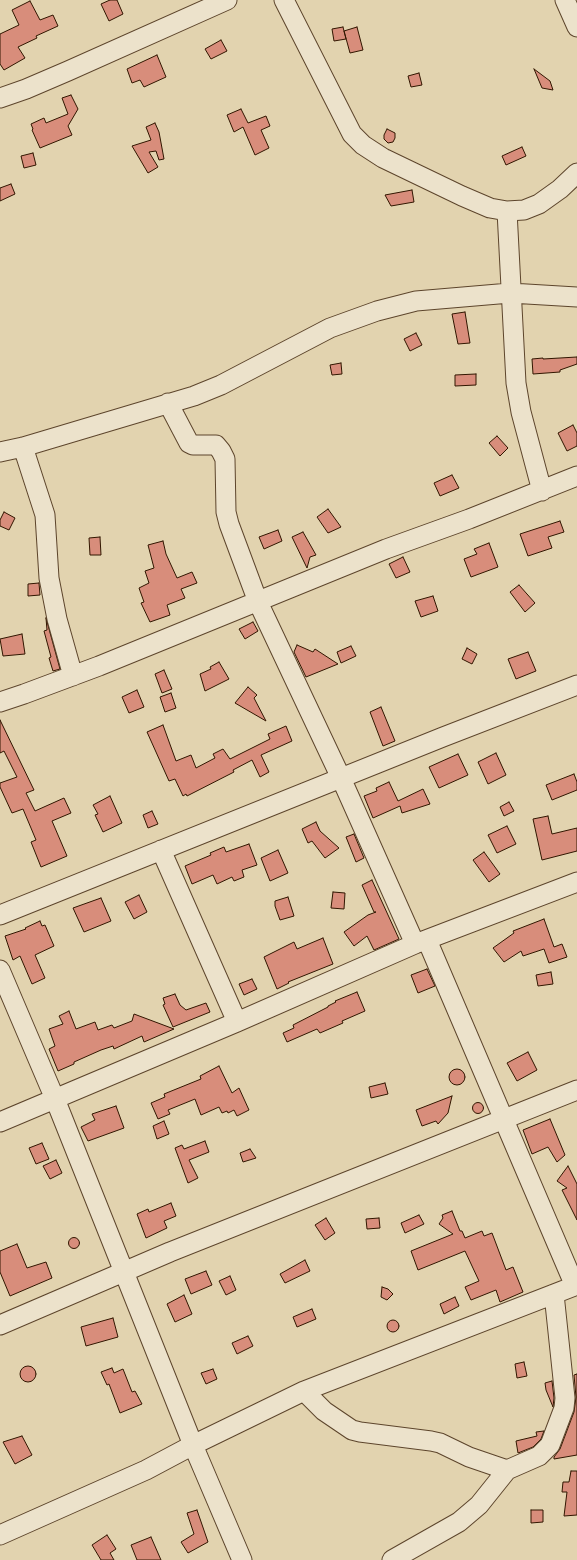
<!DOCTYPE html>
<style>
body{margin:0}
canvas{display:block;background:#e2d3af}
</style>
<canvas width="577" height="1560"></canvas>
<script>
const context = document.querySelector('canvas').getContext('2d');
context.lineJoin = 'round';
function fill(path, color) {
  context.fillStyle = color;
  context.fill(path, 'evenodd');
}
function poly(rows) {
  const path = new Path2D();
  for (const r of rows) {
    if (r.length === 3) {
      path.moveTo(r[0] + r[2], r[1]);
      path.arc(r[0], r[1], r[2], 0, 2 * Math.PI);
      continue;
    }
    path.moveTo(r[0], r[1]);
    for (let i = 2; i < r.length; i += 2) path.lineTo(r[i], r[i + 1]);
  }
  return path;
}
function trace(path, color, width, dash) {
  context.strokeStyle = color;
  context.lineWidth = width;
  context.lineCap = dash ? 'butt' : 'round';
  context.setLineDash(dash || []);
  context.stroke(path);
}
const building = poly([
 [110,0,117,0,123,14,109,21,101,4,110,0],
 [30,1,40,20,53,15,58,26,36,36,37,38,18,47,25,58,4,70,0,64,0,34,19,25,12,10,30,1],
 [343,27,346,39,334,41,332,29,343,27],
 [357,27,363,50,350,53,344,31,357,27],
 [221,40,227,51,211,59,205,49,221,40],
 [157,55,166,77,144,87,140,80,132,83,127,69,157,55],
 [534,69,550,81,553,90,542,88,534,69],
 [419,73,422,85,411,87,408,76,419,73],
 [71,95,78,109,68,126,72,135,40,148,32,130,33,129,31,124,44,118,46,123,68,114,62,98,71,95],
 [241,109,248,123,266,116,270,126,261,130,269,148,255,155,243,127,234,132,227,115,241,109],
 [155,123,159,132,164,159,159,160,156,151,149,152,158,167,148,173,132,146,151,140,146,127,155,123],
 [387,129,395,133,395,138,393,142,388,143,384,139,384,135,387,129],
 [522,147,526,156,506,165,502,156,522,147],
 [33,153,36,165,24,168,21,156,33,153],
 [11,184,15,194,0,201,0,188,11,184],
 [412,190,414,202,391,206,385,195,412,190],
 [465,312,470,343,458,344,452,314,465,312],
 [416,333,422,345,410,351,404,339,416,333],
 [577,357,577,364,560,370,560,372,533,374,532,359,543,358,543,359,577,357],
 [341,363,342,374,332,375,330,365,341,363],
 [476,374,476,385,455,386,455,375,476,374],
 [573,425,577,433,577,446,567,451,558,433,573,425],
 [497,436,508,448,500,456,489,443,497,436],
 [452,475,459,488,440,496,434,483,452,475],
 [328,509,341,527,328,533,317,517,328,509],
 [4,512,15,518,9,530,0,526,0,520,4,512],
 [560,521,564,532,548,537,552,548,528,556,520,534,560,521],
 [278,530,282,541,264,549,259,537,278,530],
 [303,532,316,555,310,557,307,568,292,537,303,532],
 [100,537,101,555,90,555,89,538,100,537],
 [163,541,166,554,177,578,192,572,197,583,181,589,185,598,167,605,170,615,150,622,141,603,144,602,139,588,149,583,145,571,154,568,148,545,163,541],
 [489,543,498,567,471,577,464,559,477,554,474,549,489,543],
 [403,557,410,572,396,578,389,564,403,557],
 [39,583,40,595,28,596,28,584,39,583],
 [519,585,535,603,525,612,510,592,519,585],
 [433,596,438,611,421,617,415,601,433,596],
 [46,618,60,669,53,671,49,658,51,657,44,631,47,630,46,618],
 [253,622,258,631,245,639,239,629,253,622],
 [22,634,25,654,3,656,0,639,22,634],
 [297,645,313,652,315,649,338,664,306,677,294,652,297,645],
 [351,646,356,656,341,663,337,652,351,646],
 [467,648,477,654,472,664,462,659,467,648],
 [528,652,536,671,516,679,508,659,528,652],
 [219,662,229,679,205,691,200,674,211,669,210,667,219,662],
 [164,670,172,689,162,693,155,674,164,670],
 [248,687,257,695,254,698,266,721,235,703,248,687],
 [137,690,144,707,129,713,122,697,137,690],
 [171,693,176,708,165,712,160,697,171,693],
 [381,707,395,741,383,746,370,712,381,707],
 [0,720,34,790,26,793,35,811,64,798,71,813,52,821,67,856,41,867,31,842,36,840,23,809,12,813,0,787,0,783,17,777,4,751,0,753,0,720],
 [163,725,176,761,191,755,196,768,215,758,213,754,223,749,230,759,270,739,268,734,286,726,292,741,261,755,269,772,260,777,252,760,233,770,234,772,187,796,186,794,183,796,175,779,169,781,147,732,163,725],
 [496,753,506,775,488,784,478,762,496,753],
 [458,754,468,775,439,788,429,767,458,754],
 [574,774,577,782,577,790,552,800,546,785,574,774],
 [389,782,398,801,423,789,430,804,402,813,400,806,373,818,364,796,377,791,376,788,389,782],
 [110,796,122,823,103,832,95,815,98,814,93,805,110,796],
 [509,802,514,811,504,816,500,807,509,802],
 [152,811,158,824,148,828,143,815,152,811],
 [548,816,552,834,577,828,577,851,542,860,533,819,548,816],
 [316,822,320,831,339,848,325,858,312,841,308,843,302,829,316,822],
 [507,826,516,844,497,853,488,835,507,826],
 [354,834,364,858,356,862,346,837,354,834],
 [249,844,257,865,242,870,244,877,234,881,232,877,217,884,213,875,192,884,185,866,211,855,210,853,224,847,226,852,249,844],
 [278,850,288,873,270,881,261,858,278,850],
 [484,852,500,874,489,882,473,860,484,852],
 [372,880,399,939,374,950,367,936,354,946,344,932,368,915,376,912,374,912,362,885,372,880],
 [333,892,345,893,344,909,331,908,333,892],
 [139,895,147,912,134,919,125,902,139,895],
 [288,897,294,916,280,920,275,906,275,901,288,897],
 [101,898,111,921,84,932,73,908,101,898],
 [544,919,554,947,562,944,567,957,549,963,544,949,523,956,521,951,504,962,493,948,514,933,513,931,544,919],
 [40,921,42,926,45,925,54,946,35,955,45,978,32,984,20,956,13,960,5,936,26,929,25,928,40,921],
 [323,938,333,964,288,982,289,983,277,989,264,957,294,942,297,949,323,938],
 [427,969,435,986,418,993,411,975,427,969],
 [551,972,553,984,538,986,536,975,551,972],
 [252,979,257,989,244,995,239,984,252,979],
 [357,992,365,1011,342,1021,343,1023,320,1033,317,1029,287,1042,283,1033,294,1028,293,1025,328,1007,328,1006,336,1002,335,1001,357,992],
 [175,994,180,1005,186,1010,206,1003,210,1012,173,1027,163,1005,165,1004,163,998,175,994],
 [69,1011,76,1029,95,1022,98,1030,112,1025,114,1028,132,1021,134,1014,174,1029,144,1042,142,1036,114,1049,113,1046,101,1050,74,1062,74,1064,58,1071,49,1049,55,1046,49,1029,63,1024,59,1016,69,1011],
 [528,1052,537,1070,517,1081,507,1063,528,1052],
 [219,1066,232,1093,239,1088,249,1110,237,1116,234,1110,228,1113,227,1111,222,1113,219,1107,201,1115,195,1099,168,1110,170,1114,158,1119,151,1103,165,1097,164,1094,201,1079,200,1076,219,1066],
 [457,1077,8],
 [385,1083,388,1094,371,1098,369,1087,385,1083],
 [452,1096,448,1113,438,1124,436,1121,422,1126,416,1110,452,1096],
 [478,1108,5.5],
 [116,1106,124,1128,88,1141,81,1127,95,1120,92,1114,116,1106],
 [550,1119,565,1155,557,1162,548,1147,532,1154,523,1130,550,1119],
 [164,1121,169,1134,157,1139,153,1126,164,1121],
 [205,1141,209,1152,189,1160,198,1178,188,1183,175,1148,182,1145,184,1149,205,1141],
 [42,1143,49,1159,36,1164,29,1148,42,1143],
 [250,1149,256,1158,243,1162,240,1153,250,1149],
 [56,1160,62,1173,50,1179,43,1166,56,1160],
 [568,1166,577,1184,577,1220,562,1190,567,1188,557,1181,568,1166],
 [171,1203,176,1216,164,1221,167,1228,146,1238,137,1214,148,1209,149,1212,171,1203],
 [452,1211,460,1231,462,1231,465,1238,482,1231,484,1236,492,1233,506,1270,513,1267,523,1292,500,1302,496,1290,471,1300,465,1287,479,1281,465,1251,418,1270,411,1251,453,1234,439,1224,443,1218,442,1215,452,1211],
 [419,1215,424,1224,405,1233,401,1223,419,1215],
 [326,1218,335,1233,325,1240,315,1225,326,1218],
 [379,1218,380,1228,367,1229,366,1219,379,1218],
 [74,1243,5.5],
 [17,1244,27,1268,46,1262,52,1278,10,1296,0,1272,0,1251,17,1244],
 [305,1260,310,1271,285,1283,280,1274,305,1260],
 [206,1271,212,1285,191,1294,185,1279,206,1271],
 [230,1276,236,1290,226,1295,219,1281,230,1276],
 [382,1287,388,1289,393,1294,387,1300,381,1297,382,1287],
 [184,1295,192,1314,175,1322,167,1304,184,1295],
 [455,1297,459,1306,444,1314,440,1304,455,1297],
 [312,1309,316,1319,297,1327,293,1317,312,1309],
 [113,1318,118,1337,86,1346,81,1327,113,1318],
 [393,1326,6],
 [248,1336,253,1346,237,1354,232,1343,248,1336],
 [524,1362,527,1376,517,1378,515,1364,524,1362],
 [28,1374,8],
 [112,1368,114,1373,123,1369,132,1392,135,1391,142,1404,120,1413,109,1384,107,1385,101,1372,112,1368],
 [213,1369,217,1379,206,1384,201,1373,213,1369],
 [577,1374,577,1455,554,1459,554,1457,560,1449,574,1412,576,1397,574,1375,577,1374],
 [552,1381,554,1398,553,1407,546,1390,545,1383,552,1381],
 [544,1431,541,1439,533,1447,518,1453,516,1441,537,1436,536,1432,544,1431],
 [22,1436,32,1455,15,1464,3,1442,22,1436],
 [571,1471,577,1471,577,1515,564,1516,567,1492,562,1492,563,1482,569,1482,571,1471],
 [197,1510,208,1542,188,1553,181,1542,194,1534,187,1513,197,1510],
 [531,1510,543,1510,543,1522,531,1523,531,1510],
 [107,1535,116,1549,110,1553,114,1560,101,1560,92,1545,107,1535],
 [151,1537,161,1560,137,1560,131,1545,151,1537]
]);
const minor = poly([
 [284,0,352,134,363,145,383,158,462,196,490,208,507,211,516,383,521,412,542,491],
 [565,0,577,27],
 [0,98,26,89,68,71,227,0],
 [507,211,524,210,539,204,560,189,577,173],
 [168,403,189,443,193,445,216,445,221,451,225,459,226,512,229,524,258,602,341,778,415,944],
 [23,447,45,515,49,578,57,619,73,676],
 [0,452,23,447,194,396,221,385,330,328,377,311,416,301,510,293,577,297],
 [0,702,24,694,99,666,386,549,469,519,577,476],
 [161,850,237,1022],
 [0,915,443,737,577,685],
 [427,940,575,1286],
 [0,970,55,1099,193,1445,242,1560],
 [0,1122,237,1022,415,944,577,882],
 [0,1325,170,1252,577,1090],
 [304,1391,324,1411,352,1430,360,1432,431,1441,440,1443,469,1457,507,1470],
 [0,1535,146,1470,193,1445,304,1391,577,1285],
 [392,1560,459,1522,479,1505,507,1470,539,1456,550,1445,564,1408,565,1398,554,1294]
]);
fill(building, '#d88d7b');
trace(building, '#311600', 1);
trace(minor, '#5d452c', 21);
trace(minor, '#ece2cb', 19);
</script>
